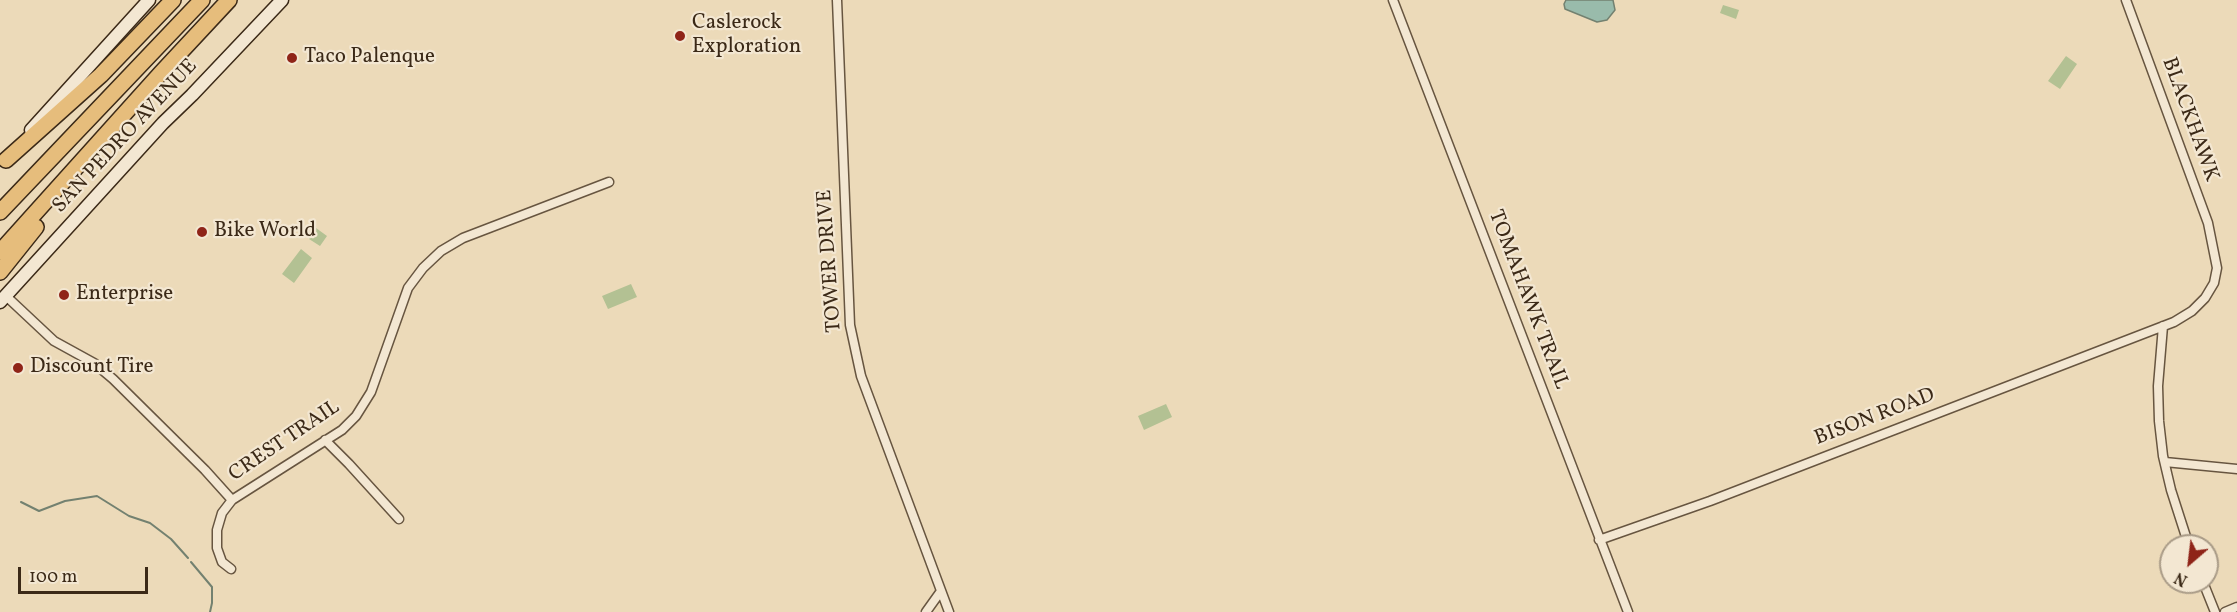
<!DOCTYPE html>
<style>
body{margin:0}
#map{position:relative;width:2237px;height:612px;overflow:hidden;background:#ecdab9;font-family:Vollkorn,serif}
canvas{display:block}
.north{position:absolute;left:2159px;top:534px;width:60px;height:60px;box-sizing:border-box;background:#f3e7d2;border:2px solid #a99b87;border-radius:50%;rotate:208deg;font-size:16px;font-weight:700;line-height:24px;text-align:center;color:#3b2917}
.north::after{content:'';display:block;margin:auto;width:21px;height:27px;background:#8f2418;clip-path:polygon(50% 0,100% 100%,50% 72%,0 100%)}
.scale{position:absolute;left:18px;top:567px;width:130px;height:27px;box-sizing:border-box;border:3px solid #3b2917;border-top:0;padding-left:8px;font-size:18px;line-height:21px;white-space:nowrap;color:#3b2917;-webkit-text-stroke:4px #f3e7d2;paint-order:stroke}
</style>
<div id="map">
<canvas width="2237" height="612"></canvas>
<div class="north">N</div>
<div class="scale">100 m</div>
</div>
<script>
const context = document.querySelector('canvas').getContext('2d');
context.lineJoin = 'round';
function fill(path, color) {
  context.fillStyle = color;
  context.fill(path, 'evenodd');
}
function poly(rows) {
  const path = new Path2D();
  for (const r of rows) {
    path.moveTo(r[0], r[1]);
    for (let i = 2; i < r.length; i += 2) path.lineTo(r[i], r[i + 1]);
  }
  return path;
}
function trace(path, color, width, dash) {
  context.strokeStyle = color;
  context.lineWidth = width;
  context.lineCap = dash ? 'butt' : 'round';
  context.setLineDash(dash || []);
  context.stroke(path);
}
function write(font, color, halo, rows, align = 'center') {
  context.font = font + ' Vollkorn,serif';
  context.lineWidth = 4.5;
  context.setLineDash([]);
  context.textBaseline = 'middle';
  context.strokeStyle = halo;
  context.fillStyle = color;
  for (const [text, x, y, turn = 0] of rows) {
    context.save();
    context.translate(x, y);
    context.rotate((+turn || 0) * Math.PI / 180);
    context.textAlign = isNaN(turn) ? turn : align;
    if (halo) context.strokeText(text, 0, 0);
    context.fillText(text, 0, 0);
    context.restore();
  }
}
const green = poly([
 [1723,5,1739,10,1736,19,1720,13],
 [2066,56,2077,64,2060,89,2048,81],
 [316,228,327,236,320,246,309,239],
 [301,249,312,258,294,283,282,274],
 [631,284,637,297,608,309,602,296],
 [1166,404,1172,417,1144,430,1138,416]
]);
const water = poly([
 [1566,0,1613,0,1615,10,1607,20,1597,22,1565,9,1564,4,1566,0]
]);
const stream = poly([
 [21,502,39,511,65,501,97,496,129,516,150,523,171,539,188,558],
 [191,562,212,587,212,603,210,612]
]);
const minor = poly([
 [837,0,850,325,861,376,949,612],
 [1393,0,1628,612],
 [6,296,54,341,94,363,113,379,205,470,232,500],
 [2163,326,2158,386,2159,421,2163,456,2171,490,2189,546],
 [325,440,349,464,399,519],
 [2165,462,2237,469],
 [1599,540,1710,501,2174,322,2192,311,2205,298,2214,283,2217,268,2208,223,2126,0],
 [231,569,222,562,217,548,217,530,222,513,232,500,342,430,356,416,371,392,408,288,423,268,441,251,463,238,609,182],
 [2203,582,2215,612],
 [926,612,941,591],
 [2225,612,2237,607]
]);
const secondary = poly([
 [31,130,149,0],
 [0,302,163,123,192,95,282,0]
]);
const motorway = poly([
 [6,160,101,75,173,0],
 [0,212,202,0],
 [0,252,161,73,229,0],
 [0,272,36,227]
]);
const markers = [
 [680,36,6,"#8f2418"],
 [292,58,6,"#8f2418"],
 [202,232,6,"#8f2418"],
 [64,295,6,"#8f2418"],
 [18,368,6,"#8f2418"]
];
const poiNames = [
 ["Caslerock",692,24],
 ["Exploration",692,48],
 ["Taco Palenque",304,58],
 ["Bike World",214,232],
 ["Enterprise",76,295],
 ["Discount Tire",30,368]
];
const streetNames = [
 ["BLACKHAWK",2189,120,70],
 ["SAN PEDRO AVENUE",126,137,-47],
 ["TOWER DRIVE",831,261,-94],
 ["TOMAHAWK TRAIL",1527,300,69],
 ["BISON ROAD",1875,418,-21],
 ["CREST TRAIL",285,442,-34]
];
fill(green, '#b3c193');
fill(water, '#99bbab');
trace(water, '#738170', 1.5);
trace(stream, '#738170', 2);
trace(minor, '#675540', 11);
trace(secondary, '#3b2917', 15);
trace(motorway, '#3b2917', 18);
trace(minor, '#f3e7d2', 8);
trace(secondary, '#f3e7d2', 12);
trace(motorway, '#e6bd7c', 15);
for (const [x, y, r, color] of markers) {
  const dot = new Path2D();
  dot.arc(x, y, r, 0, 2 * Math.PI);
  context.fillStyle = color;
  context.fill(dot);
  trace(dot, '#f3e7d2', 2);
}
write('21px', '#3b2917', '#f3e7d2', poiNames, 'left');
write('21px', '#3b2917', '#f3e7d2', streetNames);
</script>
